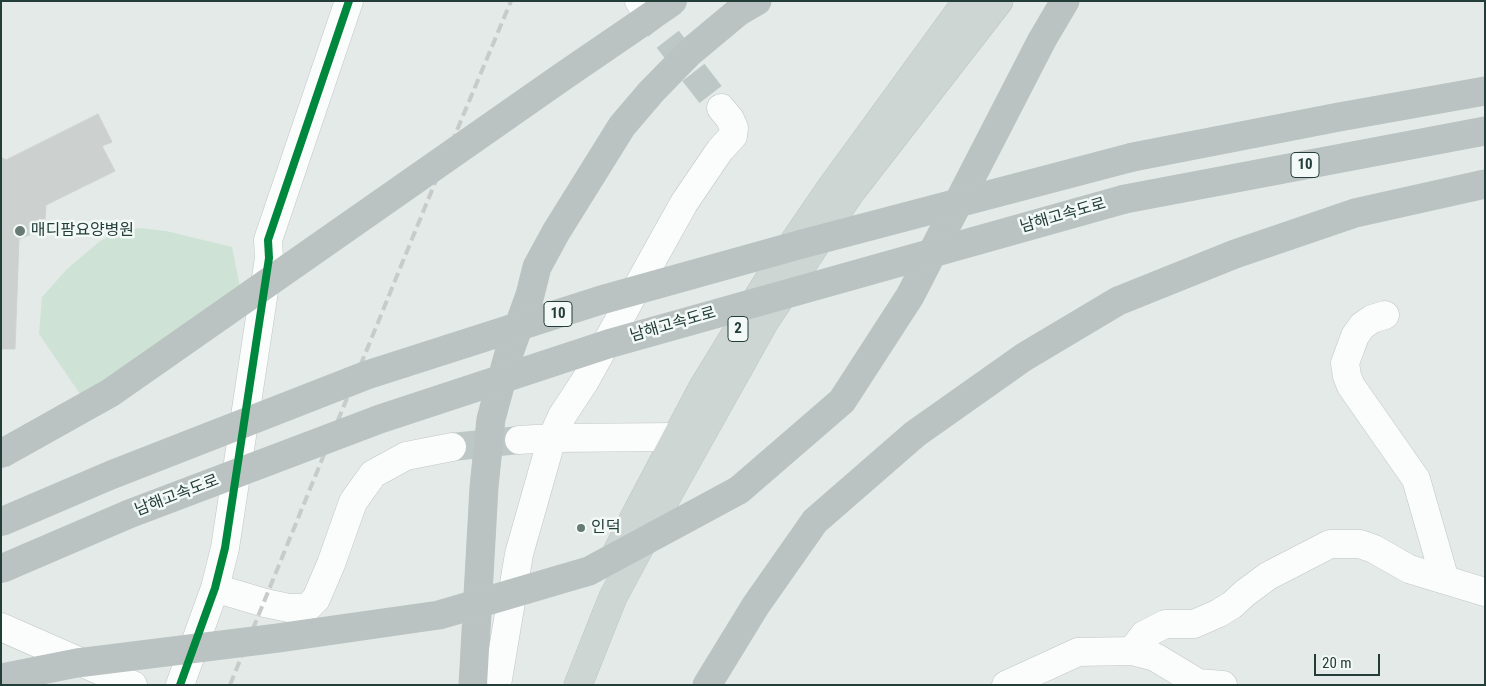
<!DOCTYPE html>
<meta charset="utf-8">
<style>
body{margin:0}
#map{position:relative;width:1486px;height:686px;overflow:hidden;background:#e4eae8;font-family:"Roboto Condensed",sans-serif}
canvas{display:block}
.frame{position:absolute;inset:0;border:2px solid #233d38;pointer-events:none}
.scale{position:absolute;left:1314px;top:654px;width:66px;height:22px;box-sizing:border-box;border:2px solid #233d38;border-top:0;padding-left:6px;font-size:15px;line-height:18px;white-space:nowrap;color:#233d38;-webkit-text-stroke:4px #f3f9f6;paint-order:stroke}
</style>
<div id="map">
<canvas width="1486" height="686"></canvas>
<div class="frame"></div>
<div class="scale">20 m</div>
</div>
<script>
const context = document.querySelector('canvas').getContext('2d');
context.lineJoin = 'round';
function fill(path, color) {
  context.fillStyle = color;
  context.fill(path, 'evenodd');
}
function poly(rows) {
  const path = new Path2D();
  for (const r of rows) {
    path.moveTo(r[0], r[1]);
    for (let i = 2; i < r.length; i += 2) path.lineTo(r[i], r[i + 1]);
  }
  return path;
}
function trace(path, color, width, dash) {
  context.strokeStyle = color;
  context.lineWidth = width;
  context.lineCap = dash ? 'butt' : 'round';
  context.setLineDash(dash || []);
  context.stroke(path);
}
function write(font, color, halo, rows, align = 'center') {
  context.font = font + ' "Roboto Condensed","Noto Sans KR",sans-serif';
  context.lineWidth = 5;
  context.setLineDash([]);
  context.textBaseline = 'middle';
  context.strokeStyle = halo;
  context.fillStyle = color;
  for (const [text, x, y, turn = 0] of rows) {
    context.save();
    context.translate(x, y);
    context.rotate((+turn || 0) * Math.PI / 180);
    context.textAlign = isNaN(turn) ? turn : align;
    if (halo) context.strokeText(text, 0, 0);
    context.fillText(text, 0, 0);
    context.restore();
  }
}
const green = poly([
 [139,228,166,231,232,247,240,287,82,397,39,334,42,297,67,269,100,241,121,230]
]);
const building = poly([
 [98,114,112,142,102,146,115,171,46,205,45,221,42,228,34,233,19,239,15,349,1,349,1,157,6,160,98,114]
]);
const minorTunnel = poly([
 [642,6,721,108],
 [452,447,519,440]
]);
const minor = poly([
 [639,1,642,6],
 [1385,315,1372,319,1362,326,1355,336,1345,363,1347,376,1351,386,1416,479,1445,580],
 [519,440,552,438,676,437],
 [215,588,265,603,289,608,307,608,316,599,331,564,353,502,373,474,406,456,452,447],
 [1,627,133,685],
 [1132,651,1144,635,1165,624,1194,624,1219,613,1232,605,1245,593,1268,576,1330,544,1360,544,1374,549,1409,569,1485,592],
 [180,685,215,588,225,548,269,258,268,240,349,1],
 [497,685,519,554,552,438,562,416,585,381,684,203,720,150,733,136,734,128,730,119,721,108],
 [1006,685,1078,652,1132,651,1155,657,1198,683,1223,685]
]);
const major = poly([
 [617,552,636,514,703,387,774,271,830,189,967,1],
 [578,685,613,597,670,491,765,321,850,193,999,1]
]);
const highway = poly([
 [1133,157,1339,117,1485,91],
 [1125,199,1485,131],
 [739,490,842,401,910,296,1042,40,1065,1],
 [473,685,484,487,491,419,509,353,530,295,537,267,556,232,622,126,651,92,690,52,738,12,757,1],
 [707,685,756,605,815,521,915,434,1024,357,1118,301,1235,254,1355,213,1485,184]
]);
const rail = poly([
 [230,685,432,190,511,1]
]);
const highwayBridge = poly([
 [1,454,110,393,562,77,673,1],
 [1,522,111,475,367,375,601,300,802,244,1133,157],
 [1,569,129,514,380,419,608,344,1125,199],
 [1,678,77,663,278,638,439,615,589,571,739,490]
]);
const cycleway = poly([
 [180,685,215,588,225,548,269,258,268,240,349,1]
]);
const markers = [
 [20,231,6,"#677a76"],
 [581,528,5,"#677a76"]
];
const shields = [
 [1305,165,28],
 [558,314,28],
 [738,329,20]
];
const shieldNames = [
 ["10",1305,165],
 ["10",558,314],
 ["2",738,329]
];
const streetNames = [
 ["남해고속도로",1063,216,-16],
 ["남해고속도로",673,325,-16],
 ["남해고속도로",177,496,-21]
];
const poiNames = [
 ["매디팜요양병원",31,231],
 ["인덕",591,528]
];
fill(green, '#cee3d6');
fill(building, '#ccd1cf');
trace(building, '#cdd3d1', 1);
trace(minorTunnel, '#bdc7c5', 28, [28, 14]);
trace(minor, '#c1c7c5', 29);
trace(major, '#bdc6c4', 29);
trace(highway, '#bdc6c4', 29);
trace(minor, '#fbfcfc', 28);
trace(major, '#ced6d4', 28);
trace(highway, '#bac3c1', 28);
trace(rail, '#c7cbca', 4, [10, 5]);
trace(highwayBridge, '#bdc6c4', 29, []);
trace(highwayBridge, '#bac3c1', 28);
trace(cycleway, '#00873e', 8);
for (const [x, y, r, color] of markers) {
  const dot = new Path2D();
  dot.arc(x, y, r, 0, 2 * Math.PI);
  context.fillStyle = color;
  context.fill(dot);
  trace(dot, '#f3f9f6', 2);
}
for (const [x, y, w] of shields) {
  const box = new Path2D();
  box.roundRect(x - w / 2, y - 12.5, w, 25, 4);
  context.fillStyle = '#f3f9f6';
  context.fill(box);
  trace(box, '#233d38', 1);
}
write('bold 15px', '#233d38', null, shieldNames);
write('16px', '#233d38', '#f3f9f6', streetNames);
write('16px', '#233d38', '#f3f9f6', poiNames, 'left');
</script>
